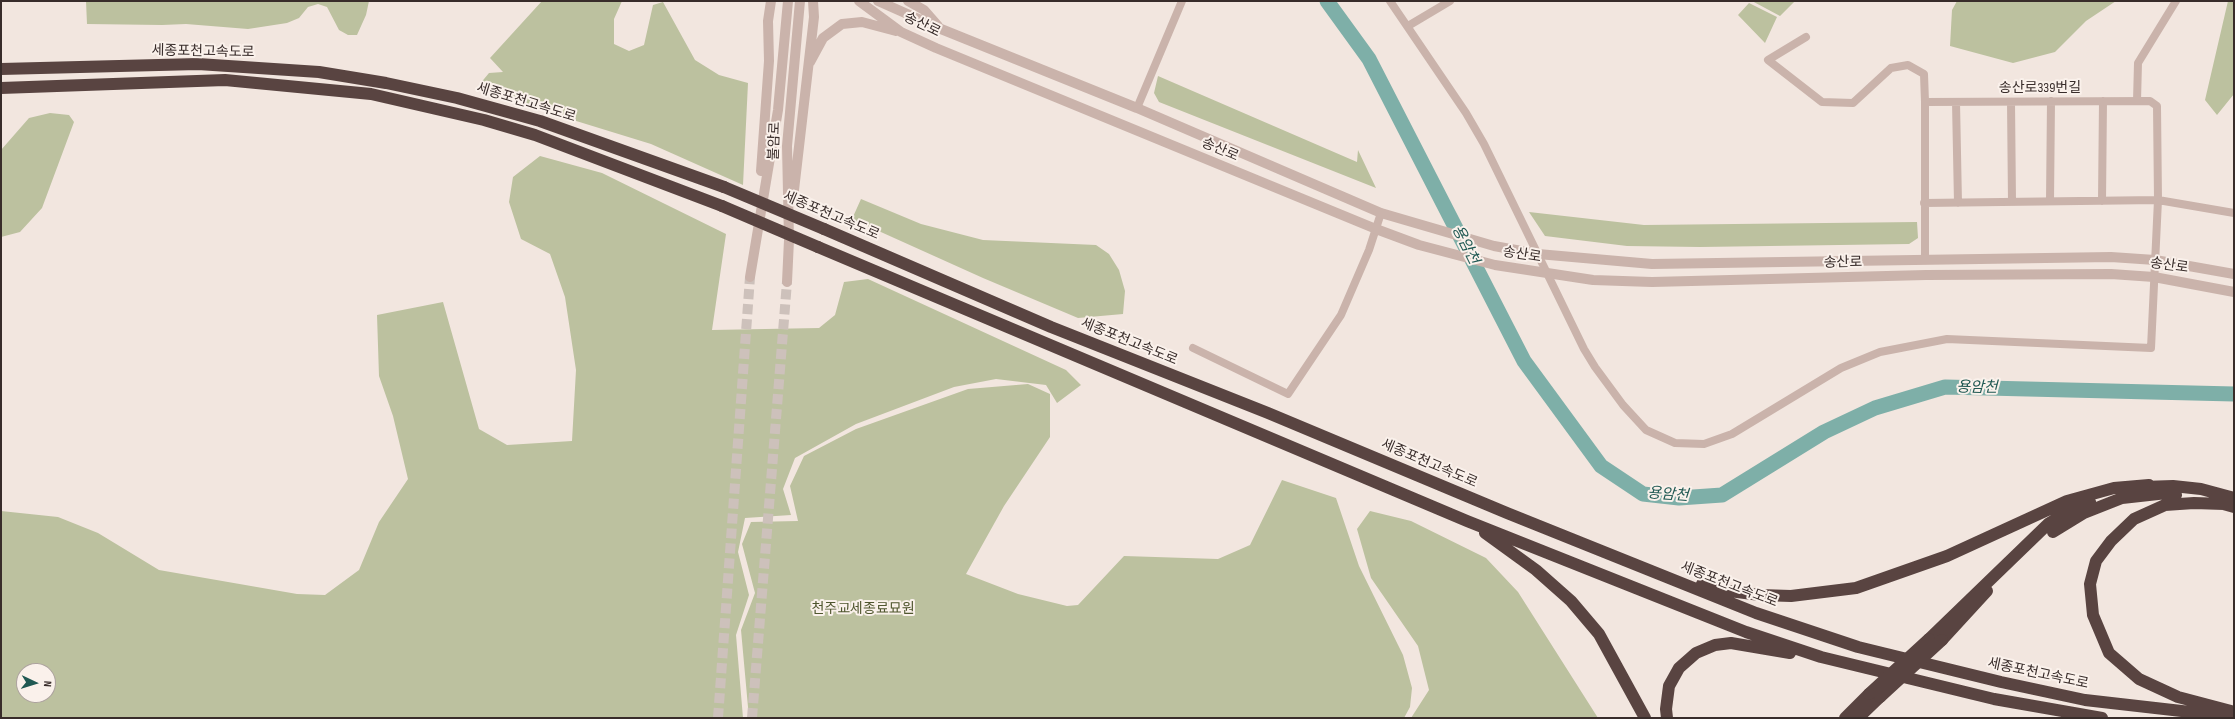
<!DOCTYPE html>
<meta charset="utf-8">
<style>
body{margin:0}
#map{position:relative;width:2235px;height:719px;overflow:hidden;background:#f2e6df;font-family:"Sofia Sans Condensed",sans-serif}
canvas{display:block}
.frame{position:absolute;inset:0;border:2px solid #382c2a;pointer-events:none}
.north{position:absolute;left:16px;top:663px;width:40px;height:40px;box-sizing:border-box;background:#faf1eb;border:1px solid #aca29e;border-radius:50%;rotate:94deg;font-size:11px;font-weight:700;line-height:16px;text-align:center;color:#382c2a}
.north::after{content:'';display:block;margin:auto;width:14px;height:18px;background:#205953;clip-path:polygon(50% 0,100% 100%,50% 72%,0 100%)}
</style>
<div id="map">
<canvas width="2235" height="719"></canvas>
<div class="frame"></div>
<div class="north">N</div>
</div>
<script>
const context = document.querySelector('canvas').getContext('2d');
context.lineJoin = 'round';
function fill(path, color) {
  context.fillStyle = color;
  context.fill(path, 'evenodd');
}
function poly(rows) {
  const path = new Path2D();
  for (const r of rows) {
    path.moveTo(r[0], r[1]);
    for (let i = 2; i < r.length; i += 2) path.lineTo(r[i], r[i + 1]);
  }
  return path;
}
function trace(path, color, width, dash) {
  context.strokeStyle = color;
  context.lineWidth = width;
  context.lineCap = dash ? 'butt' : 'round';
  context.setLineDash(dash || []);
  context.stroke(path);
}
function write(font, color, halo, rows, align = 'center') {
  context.font = font + ' "Sofia Sans Condensed","Noto Sans KR",sans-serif';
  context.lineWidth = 4;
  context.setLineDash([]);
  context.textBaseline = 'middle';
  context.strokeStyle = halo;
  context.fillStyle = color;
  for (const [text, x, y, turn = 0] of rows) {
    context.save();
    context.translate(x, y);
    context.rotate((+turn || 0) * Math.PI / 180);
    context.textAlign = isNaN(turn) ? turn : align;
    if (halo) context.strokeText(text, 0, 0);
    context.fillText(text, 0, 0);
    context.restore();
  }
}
const green = poly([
 [86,1,369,1,366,15,357,35,348,35,339,30,327,7,318,4,308,7,299,18,287,23,248,29,186,24,162,25,87,24],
 [542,1,622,1,614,19,614,44,629,51,644,45,653,5,663,2,695,60,719,75,748,83,743,185,651,144,508,100,479,85,489,73,503,72,490,58],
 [1752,1,1795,1,1780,16],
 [1957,1,2116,1,2086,21,2055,52,2013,63,1950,46,1952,10],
 [2228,1,2234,1,2234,94,2217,115,2205,100],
 [1749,3,1777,17,1765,43,1738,15],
 [1158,76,1357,162,1358,150,1376,188,1159,102,1154,93],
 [50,113,69,115,74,122,42,208,20,232,1,237,1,150,29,118],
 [540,156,602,173,726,234,712,330,819,328,835,315,844,282,868,279,1066,370,1081,385,1057,403,1046,385,996,379,954,387,856,424,795,458,783,489,791,515,745,518,738,552,749,595,736,635,743,718,1,718,1,511,58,517,98,533,159,570,297,594,325,595,359,570,379,522,408,479,393,416,379,376,377,315,443,302,479,429,507,445,572,441,576,370,565,297,550,254,521,239,509,202,513,177],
 [24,671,48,671,48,695,24,695],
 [861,199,921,224,983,240,1096,245,1109,254,1119,270,1125,291,1123,314,1078,318,983,278,852,219],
 [1529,212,1644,225,1917,222,1918,238,1909,244,1700,247,1627,246,1545,236],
 [1028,384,1050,394,1050,437,1004,506,966,574,1018,594,1067,606,1078,605,1124,556,1218,559,1250,545,1282,480,1336,498,1359,566,1403,655,1412,688,1410,707,1404,718,749,718,741,630,755,593,742,544,751,522,798,521,790,486,804,456,856,429,968,389],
 [1370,511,1411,521,1486,558,1518,592,1598,718,1411,718,1429,690,1418,646,1371,578,1357,529]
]);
const river = poly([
 [1327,1,1369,59,1524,361,1601,466,1643,494,1679,498,1722,495,1824,432,1875,408,1945,387,2234,394]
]);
const tertiaryTunnel = poly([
 [718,718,750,277],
 [752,718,787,282]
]);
const minor = poly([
 [1390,1,1466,113,1484,144,1584,349,1595,367,1623,405,1646,430,1675,443,1704,444,1732,434,1841,368,1880,352,1947,339,2151,348,2158,200,2157,106,2150,101,1925,102,1925,259],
 [1408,26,1450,1],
 [1806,37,1768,60,1822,102,1853,103,1891,68,1908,65,1924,74,1925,102],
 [2137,101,2138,63,2176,1],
 [1956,102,1958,203],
 [2011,102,2012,202],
 [1137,108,1182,1],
 [2050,201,2051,101],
 [2102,201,2103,101],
 [1924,203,2158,200,2234,213],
 [1193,348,1288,394,1341,315,1369,250,1381,213]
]);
const tertiary = poly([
 [859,1,901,32,936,48,1376,229,1419,245,1495,265,1593,280,1652,282,1926,275,2111,274,2154,277,2234,292],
 [878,1,941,29,1137,108,1381,213,1494,246,1538,254,1652,264,2111,257,2155,260,2234,274],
 [908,1,924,10,938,26],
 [810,62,823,38,842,24,862,22,896,31],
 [761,171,769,61,768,21,771,1],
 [794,190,814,17,813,1],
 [750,277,778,110,788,1],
 [787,282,789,240,787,146,800,1]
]);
const motorway = poly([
 [1,69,198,64,319,72,386,83,457,98,540,121,724,187],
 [1,88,225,80,371,94,484,120,535,135,722,206],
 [824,229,1051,327,1268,413,1507,513,1756,613,1858,647,2001,682,2085,700,2234,717],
 [818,247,1467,521,1746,632,1821,657,1994,699,2102,718],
 [2143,487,2173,486,2201,489,2234,498],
 [2216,502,2234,507],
 [2224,504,2194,503,2165,505,2134,519,2111,541,2096,561,2090,584,2093,615,2109,653,2139,679,2178,697,2231,711],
 [2053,532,2084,513,2122,498,2167,493,2176,495],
 [1485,533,1536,570,1571,601,1599,634,1645,718],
 [1702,584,1722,590,1760,595,1791,596,1856,588,1947,556,2067,501,2114,488,2149,485],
 [1929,639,2048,524,2076,507,2090,502],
 [1942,640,1987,591],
 [1667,718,1666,709,1669,686,1679,668,1696,653,1715,645,1731,643,1790,653],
 [1845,718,1869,694],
 [1858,718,1880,697]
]);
const motorwayBridge = poly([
 [724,187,824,229],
 [722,206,818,247],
 [1869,694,1929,639],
 [1880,697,1942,640]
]);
const streetNames = [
 ["송산로",922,25,26],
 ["세종포천고속도로",203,52,1],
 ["송산로339번길",2040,88],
 ["세종포천고속도로",526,103,17],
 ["불암로",775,141,-88],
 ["송산로",1220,150,23],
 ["세종포천고속도로",831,216,23],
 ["송산로",1522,255,9],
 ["송산로",1843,263,-1],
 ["송산로",2169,266,8],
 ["세종포천고속도로",1129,342,22],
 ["세종포천고속도로",1429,464,23],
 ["세종포천고속도로",1729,585,21],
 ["세종포천고속도로",2038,674,12]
];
const parkNames = [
 ["천주교세종료묘원",863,609]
];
const waterNames = [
 ["용암천",1465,245,63],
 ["용암천",1977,388,1],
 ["용암천",1668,495,4]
];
fill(green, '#bcc19f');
trace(river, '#7eafa8', 15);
trace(tertiaryTunnel, '#cdc1bb', 10, [10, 5]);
trace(minor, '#cab3ab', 8);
trace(tertiary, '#cab3ab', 10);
trace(motorway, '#594441', 12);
trace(motorwayBridge, '#594441', 12);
write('14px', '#382c2a', '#faf1eb', streetNames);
write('14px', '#4f562e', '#faf1eb', parkNames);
write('italic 15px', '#205953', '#faf1eb', waterNames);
</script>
